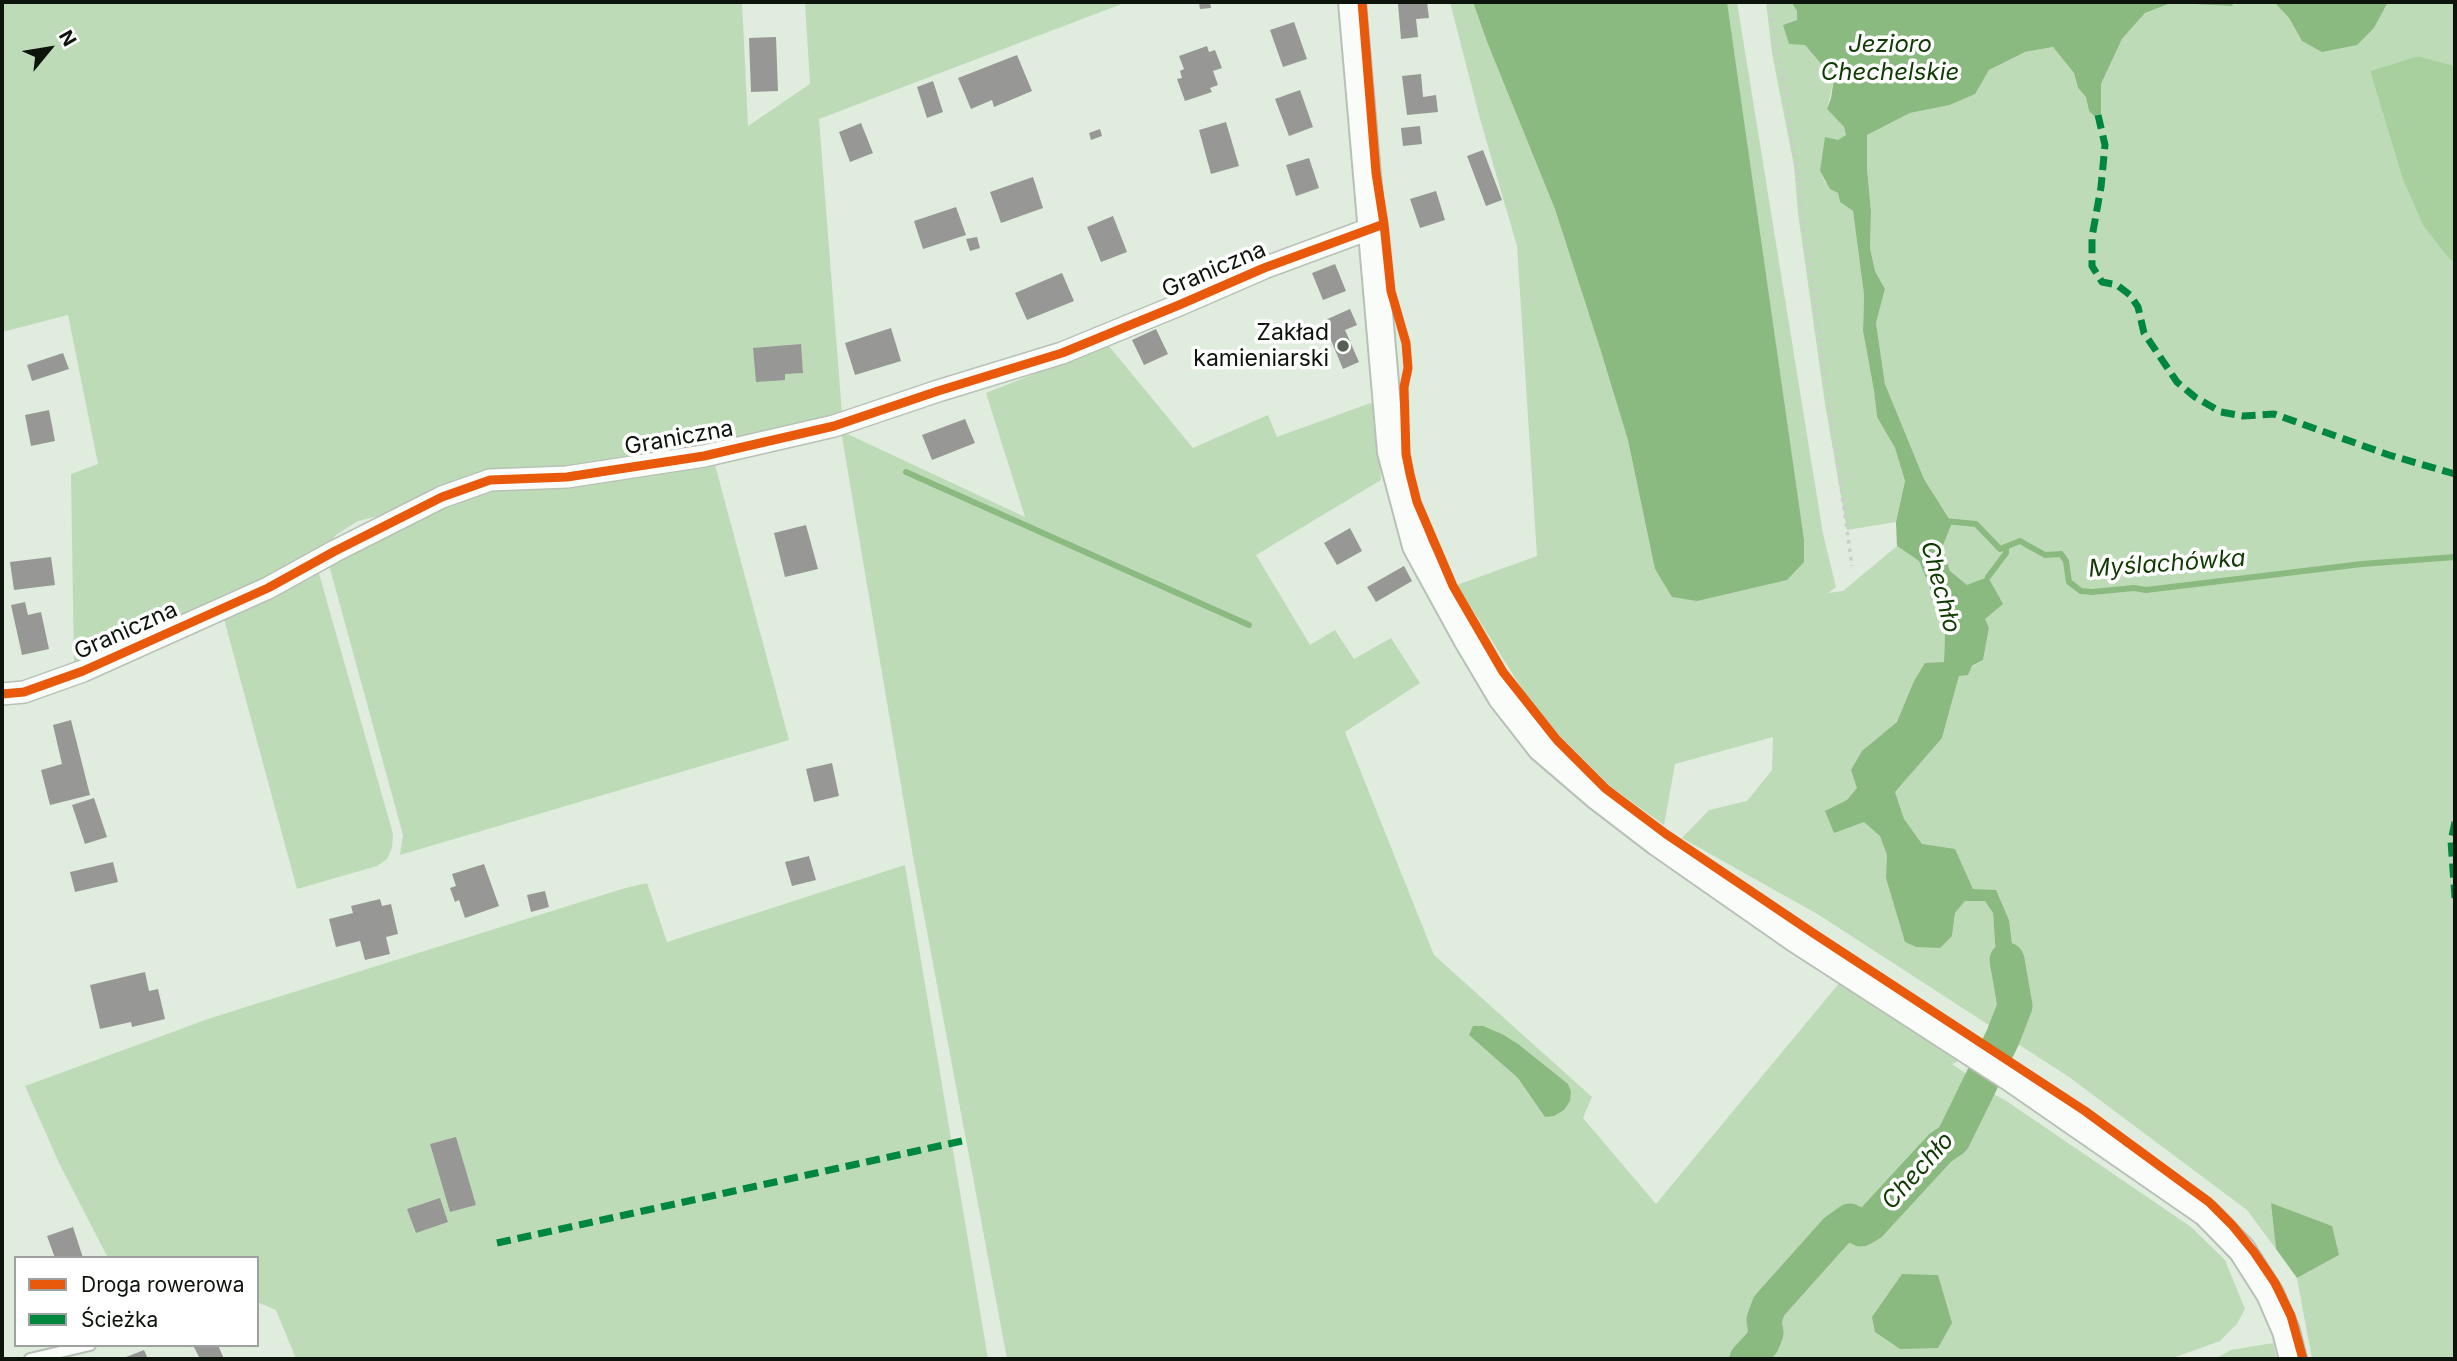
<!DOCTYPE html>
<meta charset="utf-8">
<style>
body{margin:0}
#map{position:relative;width:2457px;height:1361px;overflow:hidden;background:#e0ecde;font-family:Inter,sans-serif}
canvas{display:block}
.frame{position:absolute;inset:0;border:4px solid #0d140b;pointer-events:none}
.legend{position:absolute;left:14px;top:1256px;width:245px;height:91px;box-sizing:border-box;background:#fff;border:2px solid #9ea19d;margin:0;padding:9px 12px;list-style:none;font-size:21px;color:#0d140b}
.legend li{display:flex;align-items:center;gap:14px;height:35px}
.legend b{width:35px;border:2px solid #9ea19d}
.north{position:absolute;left:14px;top:14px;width:70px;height:70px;-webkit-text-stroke:5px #fff;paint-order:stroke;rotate:60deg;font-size:19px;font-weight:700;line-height:28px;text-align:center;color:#0d140b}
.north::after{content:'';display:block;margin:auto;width:24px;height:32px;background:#0d140b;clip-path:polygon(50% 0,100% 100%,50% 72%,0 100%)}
</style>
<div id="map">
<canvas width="2457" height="1361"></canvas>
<div class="frame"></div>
<ul class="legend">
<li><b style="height:9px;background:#e8590c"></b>Droga rowerowa</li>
<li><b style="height:9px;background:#00873e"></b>Ścieżka</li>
</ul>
<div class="north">N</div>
</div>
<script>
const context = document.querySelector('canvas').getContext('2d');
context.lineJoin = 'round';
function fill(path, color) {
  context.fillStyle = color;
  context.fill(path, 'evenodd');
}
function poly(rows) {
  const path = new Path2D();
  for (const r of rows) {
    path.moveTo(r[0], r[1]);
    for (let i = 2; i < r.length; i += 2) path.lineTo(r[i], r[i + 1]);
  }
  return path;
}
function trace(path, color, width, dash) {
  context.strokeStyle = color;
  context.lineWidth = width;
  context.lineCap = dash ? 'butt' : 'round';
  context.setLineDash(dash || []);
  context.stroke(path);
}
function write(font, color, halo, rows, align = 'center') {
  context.font = font + ' Inter,sans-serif';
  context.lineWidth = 7;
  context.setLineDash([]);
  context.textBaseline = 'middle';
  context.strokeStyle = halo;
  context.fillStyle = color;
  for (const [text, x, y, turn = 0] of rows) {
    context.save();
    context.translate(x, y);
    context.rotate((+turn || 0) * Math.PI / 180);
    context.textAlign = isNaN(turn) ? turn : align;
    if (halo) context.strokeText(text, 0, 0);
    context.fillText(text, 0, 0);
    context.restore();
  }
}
const green = poly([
 [2,2,742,2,748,126,810,84,805,2,1127,2,819,119,842,414,703,447,570,467,489,472,437,487,382,515,358,521,337,534,329,543,261,582,74,667,71,474,98,464,68,315,2,332],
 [1450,2,1737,2,1823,534,1836,587,1828,593,1843,591,1897,546,1919,561,1935,600,1945,634,1942,738,1959,676,1983,660,1989,628,1966,585,1950,571,1942,548,1952,522,1924,479,1885,384,1876,323,1885,289,1875,271,1870,248,1871,211,1867,168,1867,135,1910,113,1950,105,1974,94,1989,70,2025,52,2053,47,2074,73,2078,88,2086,97,2089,111,2094,116,2101,114,2101,84,2122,39,2145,13,2171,3,2232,6,2235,2,2274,2,2289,18,2302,41,2374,28,2388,2,2455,2,2455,66,2418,56,2370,71,2402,177,2450,260,2455,262,2455,1359,2312,1359,2297,1278,2339,1255,2272,1203,2276,1249,2247,1210,2069,1077,1819,915,1682,838,1709,810,1747,801,1772,770,1773,737,1675,764,1664,825,1611,787,1558,734,1524,692,1457,585,1537,556,1517,246,1480,119],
 [1964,872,1973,889,2009,920,2019,998,1995,943,1993,913,1985,900,1965,900,1955,913,1952,936,1887,879],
 [1766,2,1791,2,1797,11,1797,20,1805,45,1834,79,1827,109,1844,127,1846,135,1823,159,1820,171,1825,182,1838,193,1840,202,1853,211,1864,295,1863,331,1874,391,1877,417,1895,448,1905,481,1896,522,1847,530,1825,404,1798,213,1794,166,1772,53],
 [1108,345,1193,448,1268,415,1277,437,1376,401,1381,480,1256,555,1310,645,1335,630,1354,659,1391,638,1420,683,1345,732,1434,955,1592,1097,1583,1118,1656,1204,1841,981,1957,1058,1957,1062,1952,1064,1974,1079,1984,1089,2005,1100,2191,1227,2225,1260,2245,1309,2237,1324,2220,1341,2170,1359,1007,1359,914,862,841,431,1025,517,986,393],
 [715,465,789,740,400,855,403,835,329,565,444,505,489,489],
 [318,570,393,834,392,848,387,859,377,866,297,889,224,619],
 [905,865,988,1359,296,1359,276,1310,257,1302,257,1258,108,1258,59,1163,25,1086,211,1018,622,889,647,883,667,942],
 [2273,1343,2277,1359,2215,1359,2231,1350]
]);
const forest = poly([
 [2418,56,2455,66,2455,262,2450,260,2423,225,2402,177,2370,71]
]);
const water = poly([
 [1473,2,1727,2,1804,540,1804,562,1787,580,1697,601,1672,597,1655,569,1628,440,1600,348,1555,209,1488,44],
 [1791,2,2235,2,2232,6,2171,3,2145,13,2122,39,2101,84,2101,114,2098,115,2094,116,2089,111,2086,97,2078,88,2074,73,2053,47,2025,52,1989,70,1975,94,1950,105,1910,113,1867,135,1867,168,1871,211,1870,248,1875,271,1885,289,1876,323,1885,384,1924,479,1952,523,1942,548,1950,571,1967,585,1988,577,2003,604,1985,619,1989,628,1983,660,1972,666,1968,675,1959,676,1942,738,1895,792,1904,819,1922,844,1955,849,1973,889,1996,890,2009,920,2019,998,2015,1006,2002,986,1995,943,1993,913,1985,901,1965,901,1955,913,1952,936,1940,948,1916,947,1905,942,1886,878,1887,855,1880,836,1864,822,1834,833,1825,811,1847,800,1857,788,1851,770,1862,751,1897,722,1914,681,1925,663,1944,662,1945,634,1935,600,1919,561,1897,546,1896,522,1905,481,1895,448,1877,417,1874,391,1863,331,1864,295,1853,211,1840,202,1838,193,1830,189,1820,171,1825,137,1838,140,1846,135,1844,127,1827,109,1831,98,1834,79,1805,45,1789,44,1783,25,1797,20,1797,11],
 [2274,2,2388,2,2374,28,2357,45,2322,52,2302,41,2289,18],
 [1473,1026,1483,1026,1502,1034,1518,1044,1568,1084,1571,1092,1570,1101,1564,1110,1554,1116,1545,1117,1518,1078,1469,1035],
 [2271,1203,2332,1226,2339,1255,2297,1278,2276,1249],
 [1902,1274,1938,1275,1952,1323,1938,1348,1900,1349,1875,1332,1872,1317]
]);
const stream = poly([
 [906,472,1249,625],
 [1945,521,1976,524,2000,549,2020,541,2045,555,2061,554,2066,561,2069,582,2081,591,2092,592,2134,588,2146,590,2362,564,2455,557],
 [1988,577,2006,553,2006,547]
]);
const river = poly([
 [1747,1359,1762,1343,1766,1333,1764,1320,1769,1306,1836,1231,1850,1221,1861,1229,1870,1224,1940,1148,1953,1139,2003,1037,2015,1006,2007,960]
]);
const building = poly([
 [1210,2,1211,8,1200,9,1199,3],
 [1419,2,1427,2,1429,18,1416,19,1418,37,1401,39,1398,4],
 [1294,22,1307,59,1283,67,1270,30],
 [776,37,778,91,751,92,749,38],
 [1207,46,1209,52,1215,50,1222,68,1213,71,1218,85,1210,88,1212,92,1185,101,1177,79,1182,78,1180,71,1184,69,1179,56],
 [1017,55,1032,91,994,107,992,100,971,109,958,78],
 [1421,74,1423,97,1436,95,1438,112,1407,115,1402,76],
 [933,81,943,112,927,118,917,87],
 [1300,90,1313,127,1289,136,1275,99],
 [1226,122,1239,166,1211,174,1199,130],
 [861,123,873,153,850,162,839,132],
 [1420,126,1422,144,1403,146,1401,128],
 [1100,129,1102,136,1091,140,1089,133],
 [1483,150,1502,200,1486,206,1467,156],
 [1309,158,1319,188,1296,196,1286,165],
 [1033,177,1043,208,1001,223,990,192],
 [1436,191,1445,220,1420,228,1410,199],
 [956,207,966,235,923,249,914,221],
 [1113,216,1127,252,1101,262,1087,227],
 [977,237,980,248,970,251,966,239],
 [1335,264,1346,291,1323,300,1312,273],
 [1062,273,1074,301,1027,320,1015,293],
 [1350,309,1357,325,1345,330,1359,362,1343,369,1323,321],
 [891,328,901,361,855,375,845,343],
 [1156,329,1168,354,1144,365,1132,340],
 [801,344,803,373,785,374,785,380,756,382,753,348],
 [63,353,69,369,32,381,27,365],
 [49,410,55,441,31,446,25,415],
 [965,419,975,443,932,460,922,435],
 [806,525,818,569,785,577,774,533],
 [1350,528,1362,551,1337,565,1324,543],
 [51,557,55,585,14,590,10,562],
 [1404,566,1412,581,1376,602,1367,587],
 [25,602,28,615,41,612,49,649,22,655,11,605],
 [71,720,90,795,50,805,41,770,62,764,53,725],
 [832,763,839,796,814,802,806,769],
 [94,798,107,837,85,844,72,805],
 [809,856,816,880,792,886,785,862],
 [113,862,118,882,75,892,70,872],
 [484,864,499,906,465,918,459,900,455,902,450,888,456,886,452,874],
 [545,891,549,907,531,912,527,895],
 [380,899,382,906,391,904,398,934,386,937,390,954,365,960,360,941,336,947,329,919,353,913,351,906],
 [145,972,149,991,158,989,165,1019,132,1027,131,1022,100,1029,90,985],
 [456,1137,476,1205,450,1212,430,1144],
 [440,1198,448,1222,416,1233,407,1209],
 [73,1227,83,1258,55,1258,47,1236],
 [193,1345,218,1345,224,1359,200,1359],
 [144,1350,148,1359,121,1359]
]);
const path = poly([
 [1769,2,1786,95,1852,566]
]);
const service = poly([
 [30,1359,90,1345]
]);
const minor = poly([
 [2,694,24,692,83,671,268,588,335,551,442,497,490,480,567,477,704,456,834,426,938,391,1062,353,1179,305,1264,268,1372,228]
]);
const tertiary = poly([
 [1352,2,1391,452,1416,546,1467,639,1502,698,1541,748,1597,796,1657,842,1796,939,2011,1078,2206,1213,2242,1250,2270,1294,2286,1331,2293,1359]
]);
const quiet = poly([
 [2098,115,2105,145,2101,187,2092,237,2092,266,2102,282,2117,285,2130,295,2138,307,2144,333,2177,382,2195,397,2221,412,2243,416,2274,414,2389,455,2455,474],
 [2455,822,2451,841,2455,898],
 [497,1243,962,1141]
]);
const cycleway = poly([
 [1362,2,1376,173,1384,224,1391,291,1406,343,1408,368,1404,387,1406,454,1410,474,1417,502,1453,586,1503,672,1557,740,1606,789,1666,834,1813,933,2085,1111,2209,1202,2232,1225,2254,1252,2275,1283,2291,1316,2303,1359],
 [2,694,24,692,83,671,268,588,335,551,442,497,490,480,567,477,704,456,834,426,938,391,1062,353,1179,305,1264,268,1384,224]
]);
const markers = [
 [1343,346,7,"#576055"]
];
const streetNames = [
 ["Graniczna",1214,270,-23],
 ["Graniczna",679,438,-10],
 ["Graniczna",126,631,-24]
];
const poiNames = [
 ["Zakład",1329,333],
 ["kamieniarski",1329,359]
];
const waterNames = [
 ["Jezioro",1890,45],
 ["Chechelskie",1890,73],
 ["Myślachówka",2167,564,-4],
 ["Chechło",1940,587,75],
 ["Chechło",1918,1171,-48]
];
fill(green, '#bedbb8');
fill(forest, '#a8d09f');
fill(water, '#8bba80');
trace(stream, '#8bba80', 6);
trace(river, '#8bba80', 35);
fill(building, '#979895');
trace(service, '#b7c1b6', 14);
trace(minor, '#b7c1b6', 24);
trace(tertiary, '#b7c1b6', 30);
trace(path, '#cacdc9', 3.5, [3.5, 5]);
trace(service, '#fafcfa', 10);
trace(minor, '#fafcfa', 21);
trace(tertiary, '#fafcfa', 26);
trace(quiet, '#00873e', 7, [14, 7]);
trace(cycleway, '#e8590c', 9);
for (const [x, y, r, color] of markers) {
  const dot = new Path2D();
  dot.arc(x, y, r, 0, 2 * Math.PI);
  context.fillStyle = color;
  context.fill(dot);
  trace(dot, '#fff', 2.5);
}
write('23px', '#0d140b', '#fff', streetNames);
write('23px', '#0d140b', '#fff', poiNames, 'right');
write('italic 24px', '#103b03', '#fff', waterNames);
</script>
